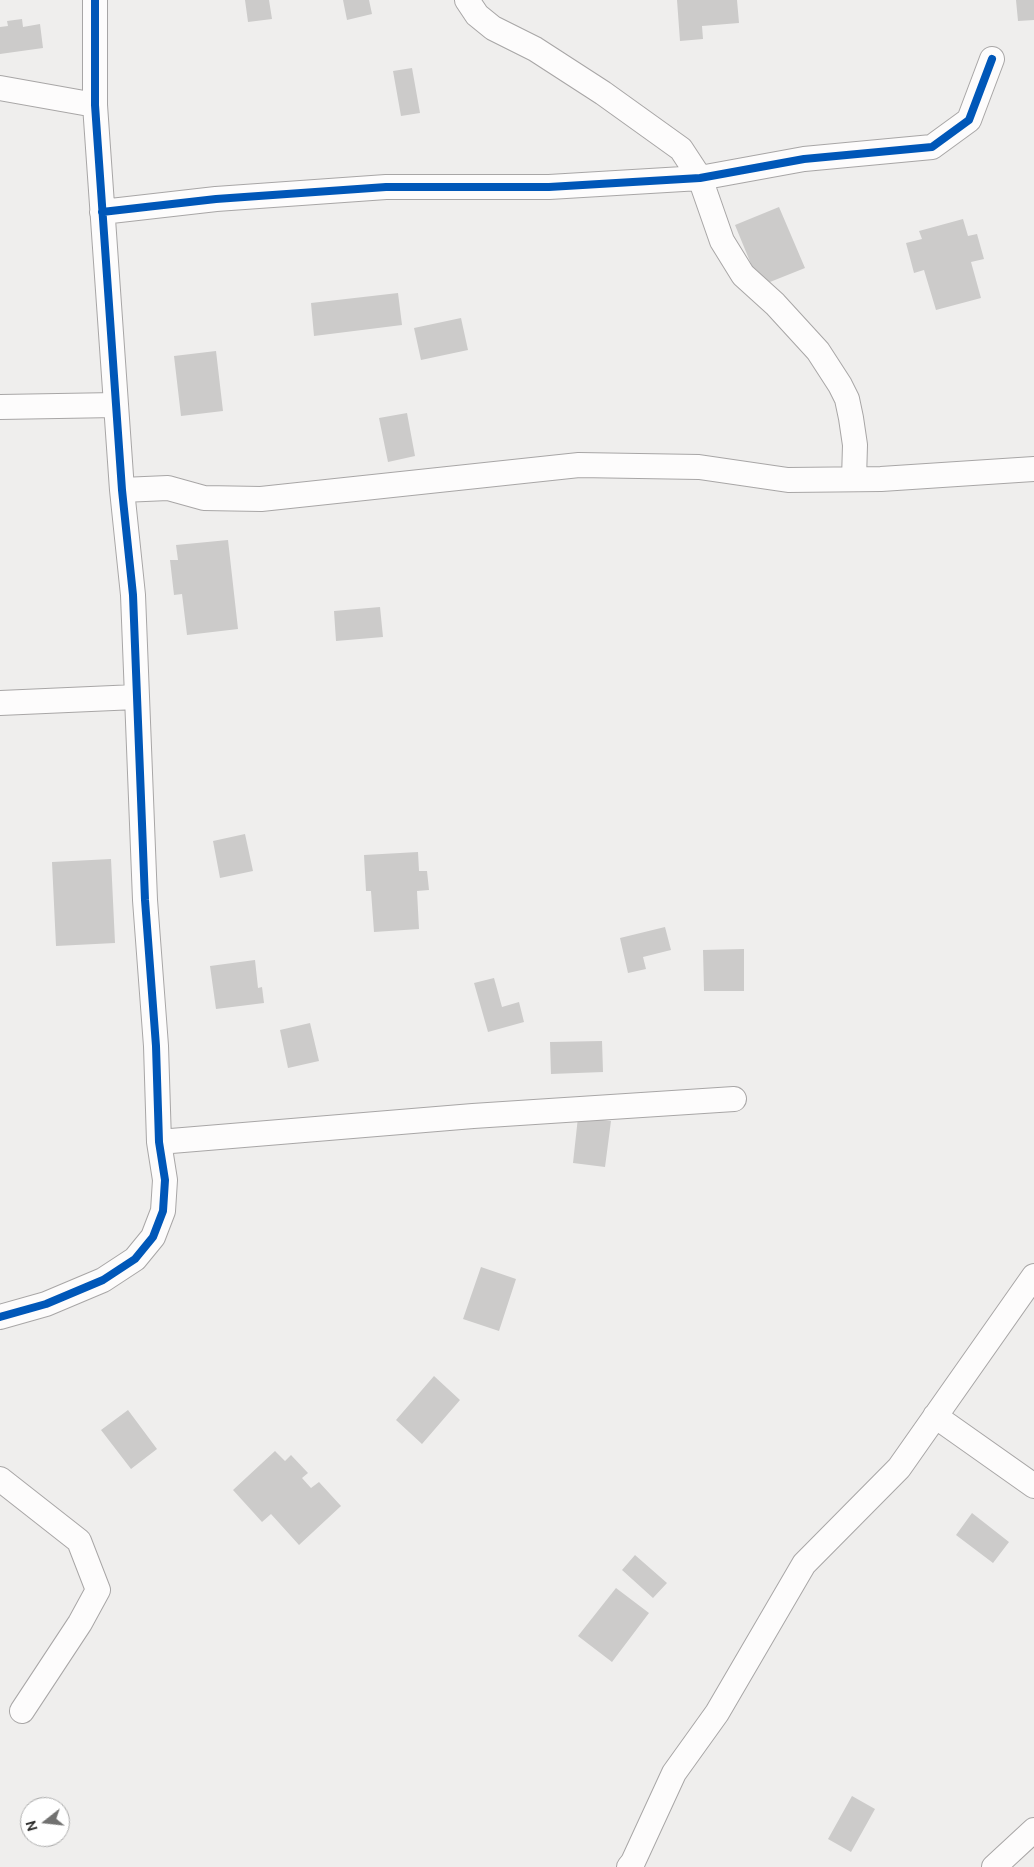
<!DOCTYPE html>
<style>
body{margin:0}
#map{position:relative;width:1034px;height:1867px;overflow:hidden;background:#efeeed;font-family:Ubuntu,sans-serif}
canvas{display:block}
.north{position:absolute;left:20px;top:1797px;width:50px;height:50px;box-sizing:border-box;background:#fff;border:1px solid #ababab;border-radius:50%;rotate:254deg;font-size:14px;font-weight:700;line-height:20px;text-align:center;color:#2d2d2c}
.north::after{content:'';display:block;margin:auto;width:18px;height:22px;background:#717170;clip-path:polygon(50% 0,100% 100%,50% 72%,0 100%)}
</style>
<div id="map">
<canvas width="1034" height="1867"></canvas>
<div class="north">N</div>
</div>
<script>
const context = document.querySelector('canvas').getContext('2d');
context.lineJoin = 'round';
function fill(path, color) {
  context.fillStyle = color;
  context.fill(path, 'evenodd');
}
function poly(rows) {
  const path = new Path2D();
  for (const r of rows) {
    path.moveTo(r[0], r[1]);
    for (let i = 2; i < r.length; i += 2) path.lineTo(r[i], r[i + 1]);
  }
  return path;
}
function trace(path, color, width, dash) {
  context.strokeStyle = color;
  context.lineWidth = width;
  context.lineCap = dash ? 'butt' : 'round';
  context.setLineDash(dash || []);
  context.stroke(path);
}
const building = poly([
 [245,0,269,0,272,19,248,22],
 [343,0,369,0,372,14,347,20],
 [677,0,737,0,739,23,702,26,703,39,680,41],
 [1016,0,1034,0,1034,20,1018,21],
 [22,19,23,27,40,24,43,48,0,54,0,27,8,26,7,21],
 [412,68,420,113,401,116,393,71],
 [779,207,805,268,760,286,735,225],
 [963,219,968,236,977,234,984,259,971,262,981,298,936,310,924,270,914,273,906,243,922,239,919,231],
 [398,293,402,325,314,336,311,303],
 [461,318,468,350,421,360,414,328],
 [216,351,223,411,181,416,174,356],
 [407,413,415,456,388,462,379,418],
 [228,540,238,629,187,635,182,594,174,595,170,560,178,560,176,545],
 [380,607,383,637,336,641,334,611],
 [245,834,253,871,220,878,213,841],
 [418,852,419,871,427,871,429,890,417,891,419,929,374,932,371,891,366,891,364,855],
 [111,859,115,943,56,946,52,862],
 [665,927,671,950,643,957,646,969,628,973,620,938],
 [744,949,744,991,704,991,703,950],
 [255,960,258,988,262,987,264,1003,216,1009,210,966],
 [494,978,502,1007,519,1002,524,1022,488,1032,474,983],
 [310,1023,319,1061,288,1068,280,1030],
 [602,1041,603,1072,551,1074,550,1042],
 [578,1117,611,1121,605,1167,573,1163],
 [481,1267,516,1279,499,1331,463,1319],
 [434,1376,460,1400,422,1444,396,1420],
 [128,1410,157,1449,131,1469,101,1430],
 [275,1451,285,1461,291,1455,308,1473,302,1478,311,1488,319,1482,341,1506,299,1545,271,1514,262,1522,233,1490],
 [972,1513,1009,1542,993,1563,956,1535],
 [635,1555,667,1583,653,1598,622,1570],
 [616,1588,649,1613,612,1662,578,1636],
 [852,1796,875,1809,851,1852,828,1839]
]);
const street = poly([
 [467,0,477,15,493,28,535,49,603,93,681,149,700,178,722,241,743,275,775,304,818,351,840,385,847,399,851,418,855,445,854,479],
 [0,88,95,105],
 [102,212,216,199,386,187,549,187,700,178,804,159,932,147,969,120,992,59],
 [0,407,116,405],
 [122,490,168,488,204,498,261,499,579,465,699,467,788,480,881,479,1034,469],
 [0,703,136,697],
 [159,1142,473,1116,734,1099],
 [0,1317,46,1304,103,1280,135,1259,153,1237,163,1211,165,1180,159,1142,156,1046,145,900,133,595,122,490,95,105,95,0],
 [935,1416,1034,1486],
 [0,1479,79,1541,98,1590,80,1623,22,1711],
 [629,1867,633,1862,674,1773,717,1713,804,1564,899,1468,1034,1276],
 [994,1867,1034,1830]
]);
const cycleway = poly([
 [102,212,216,199,386,187,549,187,700,178,804,159,932,147,969,120,992,59],
 [0,1317,46,1304,103,1280,135,1259,153,1237,163,1211,165,1180,159,1142,156,1046,145,900,133,595,122,490,95,105,95,0]
]);
fill(building, '#cccbca');
trace(street, '#a8a6a6', 26);
trace(street, '#fdfcfc', 24);
trace(cycleway, '#0057b8', 8);
</script>
